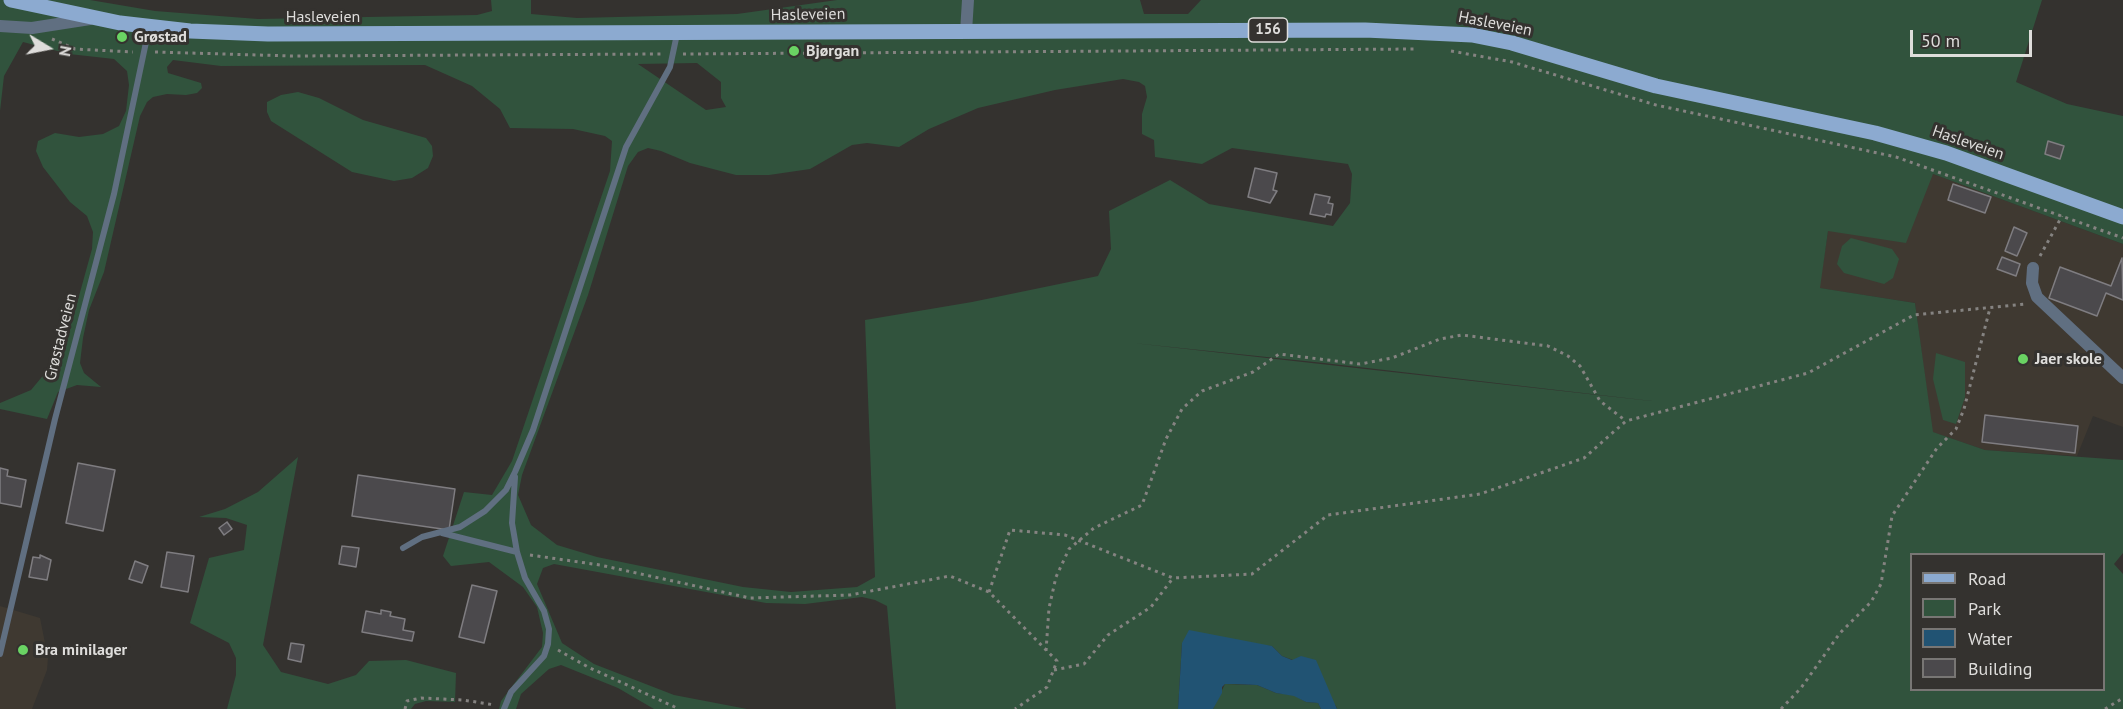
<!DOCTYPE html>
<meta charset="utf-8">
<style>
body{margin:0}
#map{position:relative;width:2123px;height:709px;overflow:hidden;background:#34322f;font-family:"PT Sans",sans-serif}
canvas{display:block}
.legend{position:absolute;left:1910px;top:553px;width:195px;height:138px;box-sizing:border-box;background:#34322f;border:2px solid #787674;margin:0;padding:8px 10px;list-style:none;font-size:18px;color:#dedddb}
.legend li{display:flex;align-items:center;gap:12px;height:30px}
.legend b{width:30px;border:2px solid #787674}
.north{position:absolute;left:18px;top:18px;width:60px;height:60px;-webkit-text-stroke:4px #34322f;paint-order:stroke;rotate:100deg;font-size:16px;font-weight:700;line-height:24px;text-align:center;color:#dedddb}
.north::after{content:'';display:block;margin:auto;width:21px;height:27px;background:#dedddb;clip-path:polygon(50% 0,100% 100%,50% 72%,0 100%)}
.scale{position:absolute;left:1910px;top:30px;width:122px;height:27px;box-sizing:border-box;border:3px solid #dedddb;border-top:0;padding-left:8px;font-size:18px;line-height:21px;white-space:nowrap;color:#dedddb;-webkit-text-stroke:4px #34322f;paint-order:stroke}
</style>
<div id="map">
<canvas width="2123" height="709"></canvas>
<ul class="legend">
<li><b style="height:8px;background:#8caad0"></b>Road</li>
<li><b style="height:16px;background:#31533d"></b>Park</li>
<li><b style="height:16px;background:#215373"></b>Water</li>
<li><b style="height:16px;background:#4b494c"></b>Building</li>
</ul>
<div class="north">N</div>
<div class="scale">50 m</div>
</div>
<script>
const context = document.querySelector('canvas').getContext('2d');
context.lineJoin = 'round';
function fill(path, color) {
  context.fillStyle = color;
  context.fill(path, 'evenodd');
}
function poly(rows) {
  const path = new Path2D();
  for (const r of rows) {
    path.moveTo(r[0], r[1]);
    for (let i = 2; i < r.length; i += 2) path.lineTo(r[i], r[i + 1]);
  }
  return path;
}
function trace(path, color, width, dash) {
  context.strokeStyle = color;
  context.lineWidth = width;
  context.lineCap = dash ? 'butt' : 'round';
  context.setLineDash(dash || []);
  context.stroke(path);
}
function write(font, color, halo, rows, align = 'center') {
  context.font = font + ' "PT Sans",sans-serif';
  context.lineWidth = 6;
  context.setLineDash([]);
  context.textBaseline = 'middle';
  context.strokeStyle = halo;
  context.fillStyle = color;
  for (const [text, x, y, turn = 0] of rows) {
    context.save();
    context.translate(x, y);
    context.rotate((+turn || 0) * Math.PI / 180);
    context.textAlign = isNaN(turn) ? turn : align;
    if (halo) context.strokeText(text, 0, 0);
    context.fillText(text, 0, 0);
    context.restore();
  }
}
const built = poly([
 [1933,174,2123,244,2123,427,2093,416,2077,456,1985,450,1932,432,1915,303,1819,288,1828,231],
 [0,606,40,618,48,658,47,670,32,709,0,709]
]);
const green = poly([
 [0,0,90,0,155,11,258,19,477,15,492,11,491,0,531,0,531,14,577,18,737,14,837,0,1140,0,1144,14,1188,14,1201,0,2042,0,2016,82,2067,104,2123,116,2123,244,1933,174,1906,243,1828,231,1820,288,1915,303,1933,432,1985,450,2123,460,2123,553,2114,564,2123,574,2123,709,1337,709,1336,706,1293,660,1282,656,1272,646,1182,643,1178,709,896,709,887,606,875,600,862,597,805,604,766,603,554,564,543,568,537,584,562,643,594,664,674,695,747,709,654,709,618,688,561,665,549,669,521,694,516,709,499,709,501,701,542,647,543,633,537,607,523,587,489,562,451,566,443,556,464,492,492,495,512,461,610,171,612,141,605,136,573,129,510,128,500,109,472,86,425,65,221,66,173,60,167,67,168,73,201,83,202,88,197,93,186,95,167,94,153,97,147,102,140,116,104,272,89,310,83,338,80,363,84,373,101,387,77,385,58,392,47,419,0,409,0,403,31,390,51,366,69,332,92,249,93,232,87,216,70,202,43,167,36,151,38,141,55,133,79,137,103,134,119,126,126,111,129,85,127,71,114,59,69,54,23,42,4,76,0,111],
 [697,63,721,82,721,98,726,107,706,110,638,64],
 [1123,79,1139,82,1145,86,1147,97,1142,114,1142,134,1154,140,1155,157,1202,164,1232,148,1348,164,1352,174,1350,203,1333,226,1209,204,1170,180,1109,211,1111,249,1098,276,972,302,865,320,875,577,857,587,791,592,743,587,597,557,557,545,531,525,518,495,522,475,588,295,628,166,638,152,648,148,661,151,690,163,736,175,769,175,810,169,852,145,867,143,899,147,929,129,978,108,1055,90],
 [1133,343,1324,363,1652,401,1651,401],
 [1912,554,2104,554,2104,690,1912,690],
 [298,92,319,98,363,120,426,138,432,146,433,156,428,168,412,178,394,181,352,172,271,121,267,112,267,102,281,95],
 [1851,238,1892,249,1899,259,1893,278,1884,284,1844,273,1837,264,1842,246],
 [1936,353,1965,362,1965,397,1956,424,1943,420,1933,379],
 [298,457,263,645,281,672,328,684,356,675,369,661,406,660,456,673,455,702,426,701,415,704,411,709,227,709,236,675,236,658,229,643,190,623,209,558,244,550,247,525,226,518,199,517,225,509,258,492],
 [1225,684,1257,685,1276,693,1294,695,1306,702,1318,703,1321,709,1213,709]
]);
const water = poly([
 [1189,630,1272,646,1282,656,1292,660,1301,656,1316,660,1337,709,1321,709,1318,703,1306,702,1294,696,1276,693,1257,685,1235,684,1225,684,1222,687,1222,693,1213,709,1178,709,1182,643]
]);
const building = poly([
 [2048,141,2064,146,2060,159,2045,154,2048,141],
 [1255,168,1277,173,1273,190,1277,191,1270,203,1248,197,1255,168],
 [1953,184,1991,197,1985,213,1948,200,1953,184],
 [1315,194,1330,197,1328,203,1333,204,1331,215,1326,214,1325,217,1310,214,1315,194],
 [2014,227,2027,233,2017,256,2005,251,2014,227],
 [2002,257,2020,264,2016,276,1997,269,2002,257],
 [2122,258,2123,300,2106,293,2097,316,2049,298,2060,267,2111,286,2122,258],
 [1985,415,2078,426,2075,453,1982,442,1985,415],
 [78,463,115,470,103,531,66,523,78,463],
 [0,468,8,470,7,476,26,480,21,507,0,503,0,468],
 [358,475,455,489,449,530,352,516,358,475],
 [227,522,232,529,224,535,219,528,227,522],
 [342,546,359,548,356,567,339,564,342,546],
 [167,552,194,556,188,592,161,587,167,552],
 [40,555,51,560,47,580,29,577,33,557,40,558,40,555],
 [135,561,148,566,142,583,129,579,135,561],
 [472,585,497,591,484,643,459,637,472,585],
 [381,610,391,612,390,616,405,619,403,630,414,632,412,641,362,632,366,611,381,614,381,610],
 [291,643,304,645,301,662,288,659,291,643]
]);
const path = poly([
 [52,39,75,49,133,52],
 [1451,51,1512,62,1656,105,1896,157,2123,238],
 [155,52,292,56,661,54],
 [683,54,1414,49],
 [2040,256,2062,216],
 [530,555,600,565,750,598,850,595,950,576,989,592,1057,661,1047,687,1015,709],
 [989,592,1010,530,1065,535,1173,578,1252,574,1328,515,1480,494,1584,458,1626,421,1808,373,1914,315,2025,304],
 [558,650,588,667,679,709],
 [1046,651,1049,608,1056,577,1069,549,1094,528,1142,505,1166,439,1182,409,1202,391,1253,372,1279,354,1360,364,1392,358,1440,339,1462,335,1548,346,1568,356,1580,366,1600,401,1626,421],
 [1054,670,1084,664,1108,635,1151,607,1173,578],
 [405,709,407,701,421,698,463,700,495,705],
 [1781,709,1801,688,1840,633,1871,602,1881,584,1892,516,1937,448,1956,429,1964,409,1990,308],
 [2105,709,2123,698]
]);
const lane = poly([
 [442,533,517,552],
 [403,548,422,537,460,527,485,511,506,490,515,472,533,430,626,147,670,67,677,34],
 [0,654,55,419,114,194,149,28],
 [504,709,511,692,544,656,548,644,549,629,544,611,525,578,517,552,512,523,515,477]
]);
const street = poly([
 [0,26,32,28,90,19],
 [966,32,968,0],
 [2033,268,2032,283,2037,297,2123,378]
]);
const primary = poly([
 [11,0,120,23,190,31,268,34,1365,30,1472,35,1512,43,1656,86,1875,133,1946,153,2123,217]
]);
const markers = [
 [122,37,6,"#6ad363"],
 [794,51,6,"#6ad363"],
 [2023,359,6,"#6ad363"],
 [23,650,6,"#6ad363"]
];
const shields = [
 [1268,30,39]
];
const shieldNames = [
 ["156",1268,30]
];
const streetNames = [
 ["Hasleveien",808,15,-1],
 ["Hasleveien",323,17],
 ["Hasleveien",1495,24,11],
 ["Hasleveien",1968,143,19],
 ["Grøstadveien",61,337,-76]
];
const poiNames = [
 ["Grøstad",134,37],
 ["Bjørgan",806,51],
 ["Jaer skole",2035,359],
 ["Bra minilager",35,650]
];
fill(built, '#3f3931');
fill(green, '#31533d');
fill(water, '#215373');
fill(building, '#4b494c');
trace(building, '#7f7d81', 1.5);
trace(path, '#858381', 3, [3, 4.5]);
trace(lane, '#606f81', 6);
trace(street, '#606f81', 12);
trace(primary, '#8caad0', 15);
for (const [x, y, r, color] of markers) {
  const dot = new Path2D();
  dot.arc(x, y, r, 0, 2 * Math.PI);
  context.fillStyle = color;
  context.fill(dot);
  trace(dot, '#34322f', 2);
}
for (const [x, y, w] of shields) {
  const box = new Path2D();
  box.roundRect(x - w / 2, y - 12, w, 24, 4.5);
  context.fillStyle = '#34322f';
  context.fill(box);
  trace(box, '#dedddb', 1.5);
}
write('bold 15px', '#dedddb', null, shieldNames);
write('16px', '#dedddb', '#34322f', streetNames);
write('bold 16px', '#dedddb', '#34322f', poiNames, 'left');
</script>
